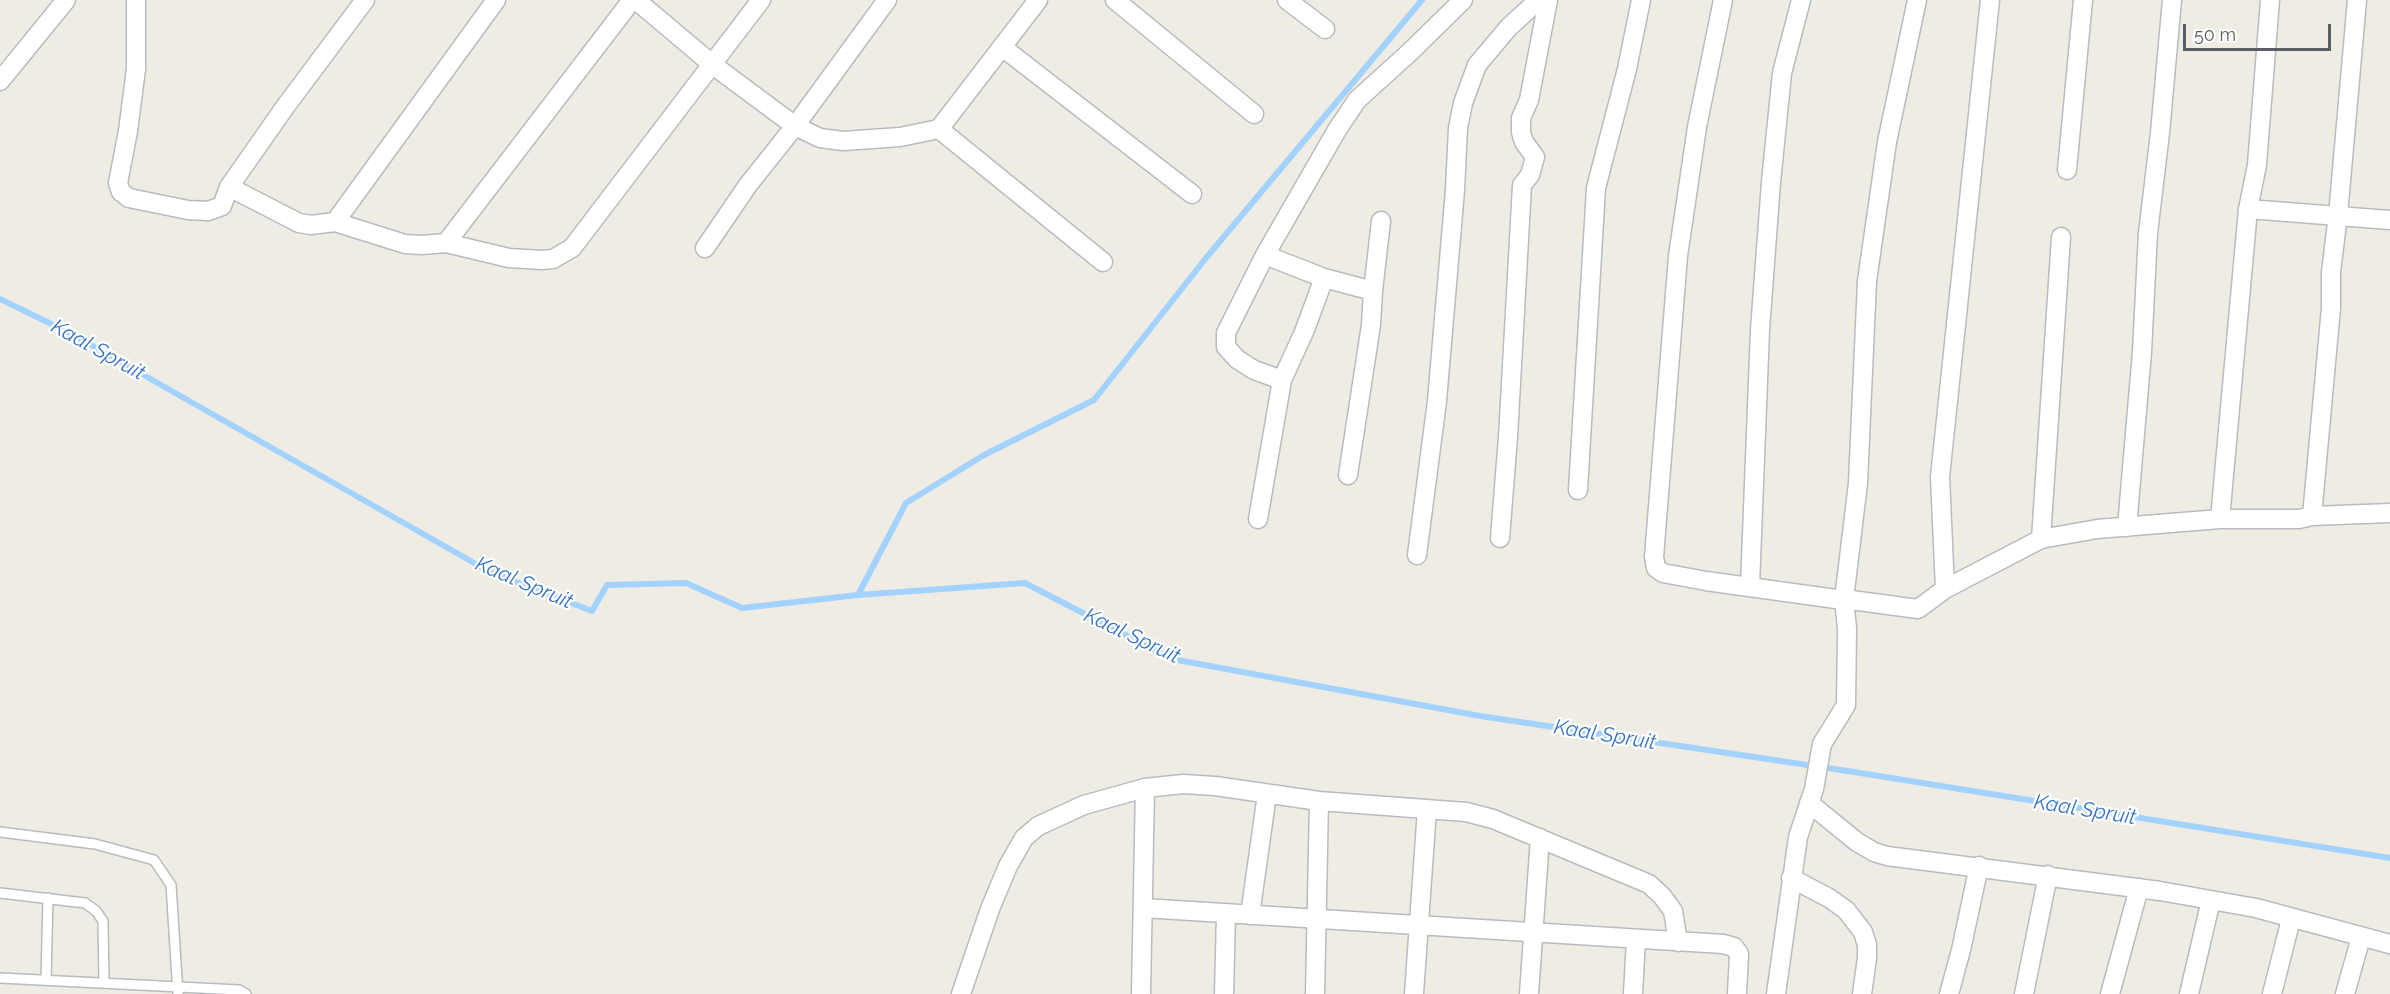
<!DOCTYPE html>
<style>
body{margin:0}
#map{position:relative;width:2390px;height:994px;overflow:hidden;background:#efede3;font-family:Raleway,sans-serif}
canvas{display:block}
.scale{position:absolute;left:2183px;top:24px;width:148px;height:27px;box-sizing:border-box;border:3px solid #5b5f65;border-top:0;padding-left:8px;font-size:18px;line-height:21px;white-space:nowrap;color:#5b5f65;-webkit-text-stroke:4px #fff;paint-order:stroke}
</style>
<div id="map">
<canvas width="2390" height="994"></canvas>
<div class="scale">50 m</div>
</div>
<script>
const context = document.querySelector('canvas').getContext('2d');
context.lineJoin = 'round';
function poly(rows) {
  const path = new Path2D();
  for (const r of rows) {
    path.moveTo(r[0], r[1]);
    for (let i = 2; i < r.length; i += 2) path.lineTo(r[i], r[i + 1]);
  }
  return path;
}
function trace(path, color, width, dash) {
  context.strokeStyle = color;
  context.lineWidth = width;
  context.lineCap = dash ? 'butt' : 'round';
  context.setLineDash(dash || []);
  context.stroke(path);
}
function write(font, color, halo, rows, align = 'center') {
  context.font = font + ' Raleway,sans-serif';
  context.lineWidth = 4.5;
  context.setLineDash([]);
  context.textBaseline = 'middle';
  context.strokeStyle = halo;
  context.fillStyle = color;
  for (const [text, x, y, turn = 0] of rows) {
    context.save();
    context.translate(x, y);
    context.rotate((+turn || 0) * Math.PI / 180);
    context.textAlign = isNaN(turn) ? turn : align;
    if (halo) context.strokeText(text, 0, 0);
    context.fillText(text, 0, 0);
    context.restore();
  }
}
const stream = poly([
 [0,299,68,332,490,572,592,611,607,585,686,583,742,608,858,595,1025,583,1172,659,1480,716,1854,772,2390,858],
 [858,595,906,503,984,455,1094,400,1206,258,1422,0]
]);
const lane = poly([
 [0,832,95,844,154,860,171,885,178,994],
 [0,893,85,903,96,911,103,921,104,983],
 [0,978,239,990,246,994],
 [46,980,48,898]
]);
const street = poly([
 [136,0,136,69,128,131,118,183,121,192,129,198,188,210,208,211,222,206,229,187,299,223,311,225,335,222,405,244,422,245,446,243,509,258,542,260,553,259,572,248,761,0],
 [636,0,713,65,795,126,820,138,843,141,900,137,939,129,1038,0],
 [1115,0,1254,114],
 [1287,0,1325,29],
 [1723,0,1697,127,1678,256,1654,557,1656,568,1663,573,1706,581,1836,599,1844,599,1858,483,1867,281,1887,142,1917,0],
 [1002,47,1192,194],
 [0,81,66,0],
 [939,129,1103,262],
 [2067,170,2083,0],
 [229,187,285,107,365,0],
 [2248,209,2390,220],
 [335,222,496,0],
 [446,243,632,0],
 [705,248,748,185,795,126,887,0],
 [1265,255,1324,278,1304,332,1282,380],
 [1324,278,1373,291,1371,325,1348,475],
 [1373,291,1381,221],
 [1578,490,1596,188,1627,69,1641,0],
 [2312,516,2390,513],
 [1258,519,1282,380,1254,370,1237,359,1226,347,1226,333,1265,255,1337,130,1357,100,1410,52,1463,0],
 [2220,519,2248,209,2257,165,2270,0],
 [2127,527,2142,352,2148,233,2160,133,2172,0],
 [1500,538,1508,437,1522,185,1530,175,1535,157,1524,142,1521,132,1521,118,1529,100,1548,0],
 [2041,539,2061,237],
 [1417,555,1437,401,1455,190,1458,128,1463,103,1477,65,1509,27,1532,6,1545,0],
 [1750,586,1760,330,1771,182,1782,73,1801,0],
 [1945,589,1940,477,1990,0],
 [1809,803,1857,842,1874,852,1887,856,2160,891,2256,908,2390,944],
 [1791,878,1829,898,1846,910,1863,932,1867,945,1867,958,1862,994],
 [1143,908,1723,944,1734,947,1739,954,1737,994],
 [1250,915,1267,794],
 [961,994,990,909,1008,866,1024,838,1038,826,1084,805,1145,788,1183,784,1215,786,1319,801,1466,812,1493,819,1649,884,1662,896,1673,911,1678,942],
 [1141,994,1145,788],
 [1224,994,1226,913],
 [1315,994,1319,801],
 [1414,994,1427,809],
 [1529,994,1540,838],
 [1633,994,1636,939],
 [1776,994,1798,837,1814,789,1822,744,1846,705,1847,628,1844,599,1918,609,1945,589,2041,539,2097,529,2220,519,2299,519,2312,516,2331,308,2331,272,2338,215,2357,0],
 [1949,994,1961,950,1979,866],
 [2024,994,2048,875],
 [2110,994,2139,888],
 [2189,994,2211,900],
 [2272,994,2291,919],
 [2345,994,2361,937]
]);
const waterNames = [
 ["Kaal Spruit",98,350,29],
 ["Kaal Spruit",524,583,23],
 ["Kaal Spruit",1132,636,25],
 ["Kaal Spruit",1605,735,9],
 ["Kaal Spruit",2085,810,9]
];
trace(stream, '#a3d2ff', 6);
trace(lane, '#b8bbc0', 12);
trace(street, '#b8bbc0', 21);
trace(lane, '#fff', 9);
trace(street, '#fff', 18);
write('italic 21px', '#3975c4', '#fff', waterNames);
</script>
